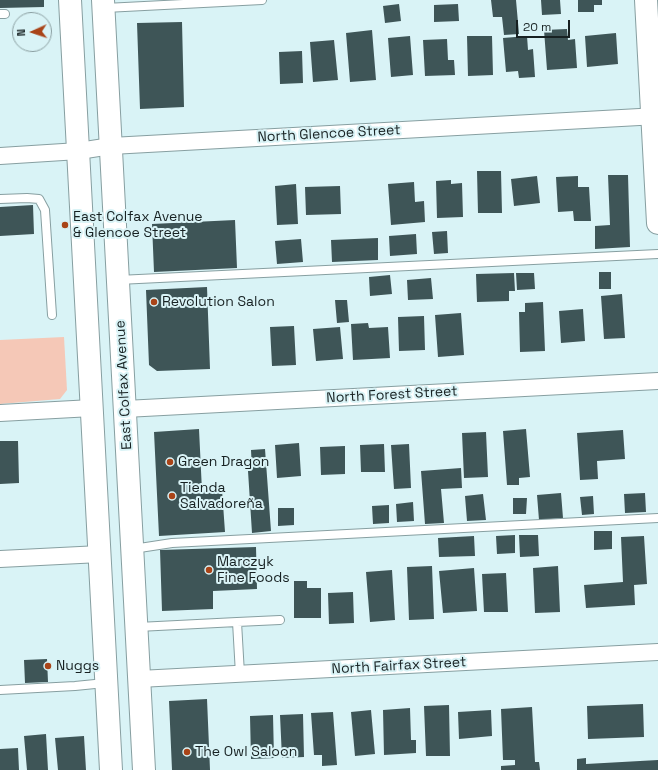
<!DOCTYPE html>
<meta charset="utf-8">
<style>
body{margin:0}
#map{position:relative;width:658px;height:770px;overflow:hidden;background:#d9f3f6;font-family:"Space Grotesk",sans-serif}
canvas{display:block}
.north{position:absolute;left:12px;top:12px;width:40px;height:40px;box-sizing:border-box;background:#d9f3f6;border:1px solid #8b9fa1;border-radius:50%;rotate:267deg;font-size:11px;font-weight:700;line-height:16px;text-align:center;color:#172122}
.north::after{content:'';display:block;margin:auto;width:14px;height:18px;background:#a94418;clip-path:polygon(50% 0,100% 100%,50% 72%,0 100%)}
.scale{position:absolute;left:516px;top:20px;width:54px;height:18px;box-sizing:border-box;border:2px solid #172122;border-top:0;padding-left:5px;font-size:12px;line-height:14px;white-space:nowrap;color:#172122;-webkit-text-stroke:3px #d9f3f6;paint-order:stroke}
</style>
<div id="map">
<canvas width="658" height="770"></canvas>
<div class="north">N</div>
<div class="scale">20 m</div>
</div>
<script>
const context = document.querySelector('canvas').getContext('2d');
context.lineJoin = 'round';
function fill(path, color) {
  context.fillStyle = color;
  context.fill(path, 'evenodd');
}
function poly(rows) {
  const path = new Path2D();
  for (const r of rows) {
    path.moveTo(r[0], r[1]);
    for (let i = 2; i < r.length; i += 2) path.lineTo(r[i], r[i + 1]);
  }
  return path;
}
function trace(path, color, width, dash) {
  context.strokeStyle = color;
  context.lineWidth = width;
  context.lineCap = dash ? 'butt' : 'round';
  context.setLineDash(dash || []);
  context.stroke(path);
}
function write(font, color, halo, rows, align = 'center') {
  context.font = font + ' "Space Grotesk",sans-serif';
  context.lineWidth = 4;
  context.setLineDash([]);
  context.textBaseline = 'middle';
  context.strokeStyle = halo;
  context.fillStyle = color;
  for (const [text, x, y, turn = 0] of rows) {
    context.save();
    context.translate(x, y);
    context.rotate((+turn || 0) * Math.PI / 180);
    context.textAlign = isNaN(turn) ? turn : align;
    if (halo) context.strokeText(text, 0, 0);
    context.fillText(text, 0, 0);
    context.restore();
  }
}
const green = poly([
 [64,337,67,390,60,399,0,404,0,340]
]);
const building = poly([
 [0,0,44,0,44,7,0,8],
 [491,0,516,0,519,34,504,35,502,17,493,17],
 [541,0,560,0,561,14,542,15],
 [578,0,602,0,602,5,594,5,594,12,578,12],
 [399,4,401,21,385,23,383,6],
 [458,4,459,21,434,22,434,5],
 [182,22,184,107,140,109,137,23],
 [567,29,568,40,575,39,577,68,547,70,544,30],
 [372,30,376,80,350,82,346,33],
 [616,33,618,64,587,67,585,36],
 [410,36,413,75,391,77,388,38],
 [467,36,492,36,493,75,468,76],
 [527,36,528,50,533,49,535,77,519,78,518,71,506,72,503,38],
 [447,39,448,60,454,60,455,75,425,76,423,40],
 [334,40,338,80,313,82,310,42],
 [302,51,303,83,280,84,279,52],
 [477,171,501,171,502,213,478,213],
 [608,175,628,175,630,247,595,249,595,226,610,225],
 [537,176,540,203,514,206,511,179],
 [578,176,578,187,589,187,591,221,574,221,573,211,558,212,556,177],
 [451,180,451,184,462,183,463,217,437,218,436,181],
 [414,182,415,202,424,201,425,222,391,225,388,184],
 [296,184,298,224,277,225,275,186],
 [340,186,341,214,306,215,305,187],
 [33,205,34,234,0,236,0,207],
 [235,220,237,268,154,272,152,224],
 [447,231,448,253,434,254,432,232],
 [416,234,417,254,390,256,389,236],
 [378,238,378,260,332,262,331,240],
 [301,239,303,262,277,264,275,241],
 [599,272,611,272,611,289,599,289],
 [514,273,515,291,509,291,509,301,477,302,476,274],
 [516,273,534,273,535,289,517,290],
 [390,275,392,294,370,296,369,277],
 [431,278,433,299,408,300,407,280],
 [207,287,210,369,157,371,149,365,146,290],
 [622,294,625,338,604,339,601,296],
 [335,300,347,300,349,322,337,323],
 [543,302,545,351,520,352,519,312,525,312,525,303],
 [583,309,585,341,561,343,559,311],
 [461,313,464,355,438,357,435,315],
 [424,316,425,350,399,351,398,317],
 [368,323,369,328,388,327,390,358,353,360,351,324],
 [294,326,296,365,272,366,270,327],
 [340,327,343,359,316,361,313,329],
 [199,429,202,491,222,490,225,532,159,536,154,432],
 [526,429,530,477,519,478,519,485,507,485,503,431],
 [623,430,625,459,597,461,598,479,580,480,577,433],
 [486,432,488,477,464,478,462,433],
 [0,441,18,441,19,483,0,484],
 [299,443,301,476,277,478,275,445],
 [384,444,385,472,361,472,360,445],
 [409,444,411,488,394,489,391,445],
 [345,446,345,474,321,475,320,447],
 [265,449,271,531,252,533,248,471,252,470,251,450],
 [461,468,462,488,441,489,444,523,425,524,421,471],
 [561,493,563,518,539,520,537,495],
 [645,493,646,512,625,513,624,494],
 [483,494,486,520,467,521,465,496],
 [593,496,594,514,582,515,580,497],
 [513,498,527,498,526,514,513,514],
 [413,502,414,521,397,522,396,504],
 [389,505,389,523,373,524,372,506],
 [278,508,294,508,294,525,278,526],
 [594,531,612,531,612,549,594,550],
 [515,535,515,553,497,554,496,536],
 [519,535,538,535,539,556,520,557],
 [474,536,475,556,439,557,438,538],
 [644,536,647,584,634,585,635,605,586,608,584,585,623,582,621,537],
 [256,547,257,589,213,591,213,609,162,611,160,550],
 [432,566,434,619,409,620,407,567],
 [558,566,560,612,535,613,533,568],
 [474,568,477,611,443,613,439,571],
 [392,570,395,620,370,622,366,572],
 [506,573,508,612,484,612,482,574],
 [294,581,307,581,307,588,321,588,321,618,294,618],
 [353,592,354,623,329,624,328,593],
 [47,659,48,682,25,683,24,660],
 [207,699,210,770,172,770,169,701],
 [643,704,644,737,588,739,587,706],
 [449,705,450,756,426,756,424,706],
 [532,707,535,762,539,762,540,770,501,770,501,766,515,765,515,760,503,760,501,709],
 [410,708,411,740,416,740,416,753,384,755,383,710],
 [371,710,375,754,355,756,351,712],
 [491,710,492,736,459,739,458,712],
 [333,712,337,765,322,766,322,755,314,755,311,713],
 [303,714,304,757,282,758,280,715],
 [273,715,274,758,251,759,250,716],
 [46,734,48,770,27,770,24,736],
 [84,736,86,770,58,770,55,738],
 [18,748,19,770,0,770,0,749],
 [586,758,586,764,658,760,658,770,577,770,577,759]
]);
const lane = poly([
 [105,8,262,0],
 [0,14,5,14],
 [0,199,27,198,39,199,45,210,52,315],
 [118,280,658,254],
 [133,549,172,543,658,518],
 [237,622,280,620],
 [138,627,237,622,240,674],
 [0,690,75,686,105,683]
]);
const street = poly([
 [0,156,79,151,111,146,658,116],
 [125,409,658,381],
 [0,413,92,408],
 [0,559,100,554],
 [139,679,658,652]
]);
const secondary = poly([
 [646,0,658,223]
]);
const primary = poly([
 [70,0,111,770],
 [103,0,144,770]
]);
const markers = [
 [65,225,4,"#a94418"],
 [154,302,4,"#a94418"],
 [170,462,4,"#a94418"],
 [172,496,4,"#a94418"],
 [209,570,4,"#a94418"],
 [48,666,4,"#a94418"],
 [187,752,4,"#a94418"]
];
const streetNames = [
 ["North Glencoe Street",329,134,-3],
 ["East Colfax Avenue",124,385,-93],
 ["North Forest Street",392,395,-3],
 ["North Fairfax Street",399,666,-3]
];
const poiNames = [
 ["East Colfax Avenue",73,217],
 ["& Glencoe Street",73,233],
 ["Revolution Salon",162,302],
 ["Green Dragon",178,462],
 ["Tienda",180,488],
 ["Salvadoreña",180,504],
 ["Marczyk",217,562],
 ["Fine Foods",217,578],
 ["Nuggs",56,666],
 ["The Owl Saloon",195,752]
];
fill(green, '#f5c8b7');
fill(building, '#3e5557');
trace(lane, '#879fa1', 10);
trace(street, '#879fa1', 18);
trace(secondary, '#879fa1', 24);
trace(primary, '#879fa1', 24);
trace(lane, '#fff', 8);
trace(street, '#fff', 16);
trace(secondary, '#fff', 22);
trace(primary, '#fff', 22);
for (const [x, y, r, color] of markers) {
  const dot = new Path2D();
  dot.arc(x, y, r, 0, 2 * Math.PI);
  context.fillStyle = color;
  context.fill(dot);
  trace(dot, '#d9f3f6', 1.5);
}
write('14px', '#172122', '#d9f3f6', streetNames);
write('14px', '#172122', '#d9f3f6', poiNames, 'left');
</script>
